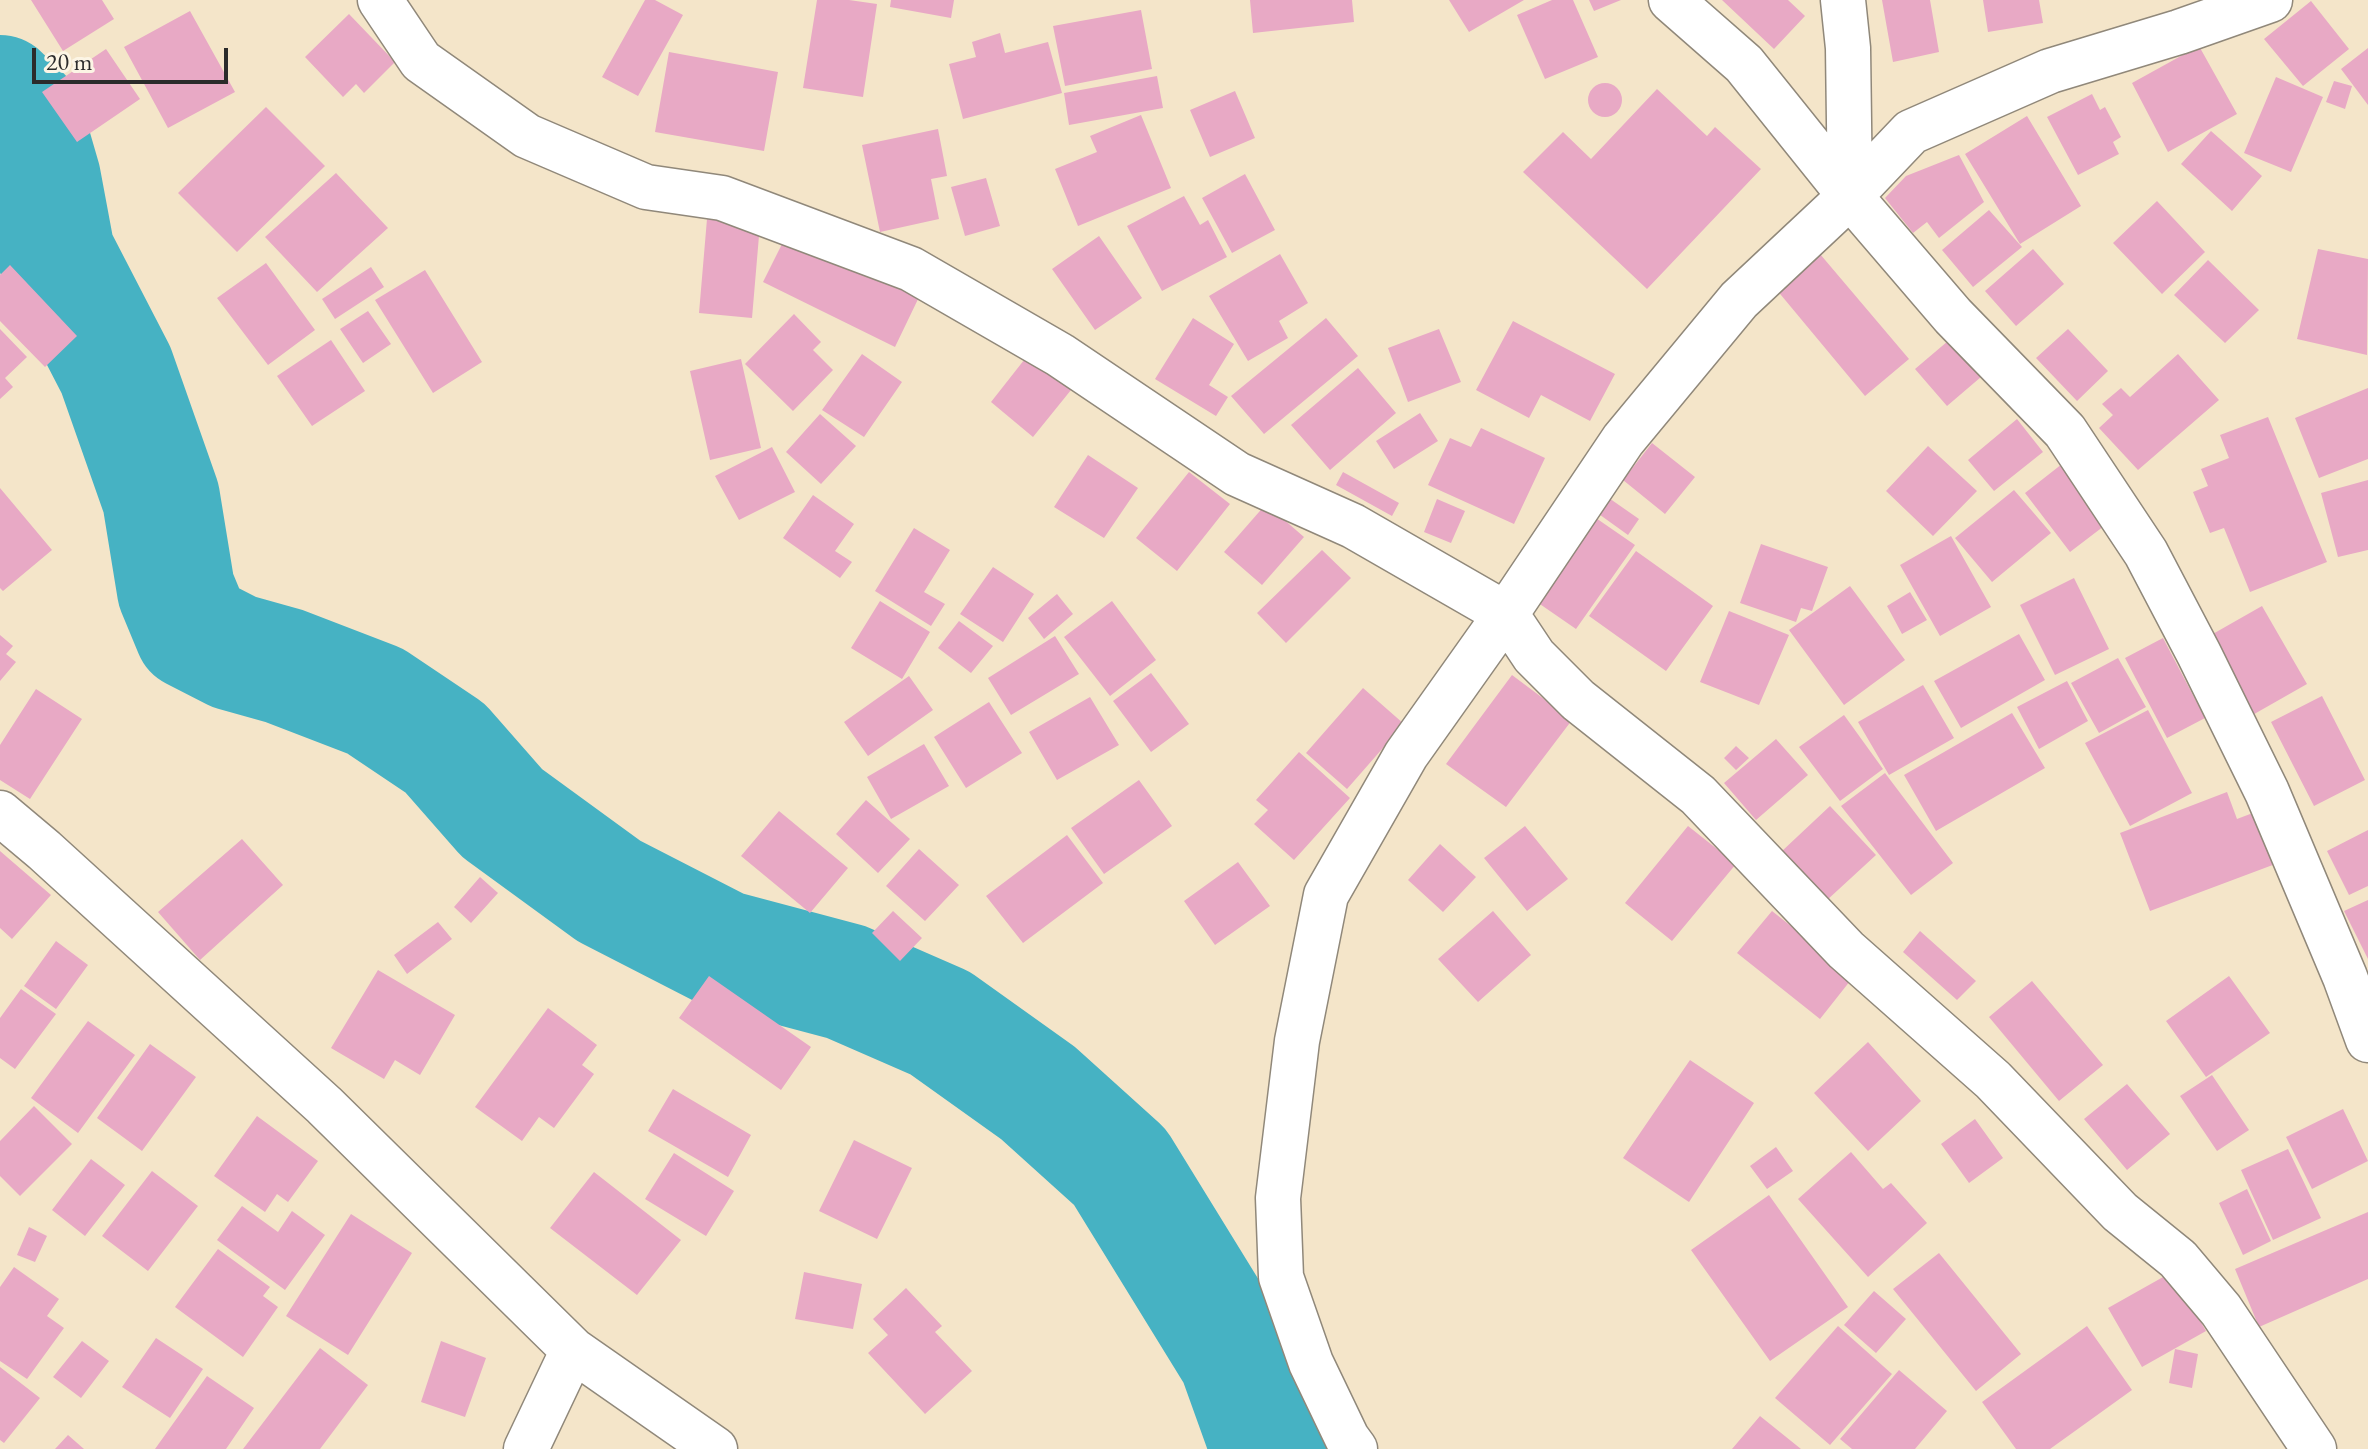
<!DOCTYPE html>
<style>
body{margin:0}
#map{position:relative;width:2368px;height:1449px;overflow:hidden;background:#f4e5c9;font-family:"EB Garamond",serif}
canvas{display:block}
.scale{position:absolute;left:32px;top:48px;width:196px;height:36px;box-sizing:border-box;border:4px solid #2b2b2b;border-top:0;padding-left:10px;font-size:24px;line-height:28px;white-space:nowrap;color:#2b2b2b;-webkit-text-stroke:6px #fcf5e5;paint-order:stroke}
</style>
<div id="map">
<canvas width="2368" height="1449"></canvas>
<div class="scale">20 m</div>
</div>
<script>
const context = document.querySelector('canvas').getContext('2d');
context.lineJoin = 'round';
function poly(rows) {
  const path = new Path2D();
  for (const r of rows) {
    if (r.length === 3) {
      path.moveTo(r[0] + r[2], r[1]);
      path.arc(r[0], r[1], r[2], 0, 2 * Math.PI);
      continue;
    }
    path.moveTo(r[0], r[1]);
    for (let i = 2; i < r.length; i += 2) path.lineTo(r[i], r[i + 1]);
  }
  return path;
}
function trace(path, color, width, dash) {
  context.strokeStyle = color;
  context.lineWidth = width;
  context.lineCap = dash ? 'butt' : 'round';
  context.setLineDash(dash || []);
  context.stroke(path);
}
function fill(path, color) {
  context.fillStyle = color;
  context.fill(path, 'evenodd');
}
const river = poly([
 [0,94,24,117,42,179,56,254,116,370,161,498,176,590,193,631,234,652,284,666,375,701,445,748,502,813,609,891,722,949,846,982,940,1023,1038,1093,1120,1167,1237,1357,1270,1449]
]);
const building = poly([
 [31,0,102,0,114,19,63,51],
 [645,0,655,0,683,15,638,96,602,77],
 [817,0,849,0,877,4,863,97,803,88],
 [891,0,954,0,951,18,890,7],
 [1250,0,1352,0,1354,22,1253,33],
 [1449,0,1524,0,1469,32],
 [1552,0,1573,0,1598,57,1545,79,1517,15],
 [1589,0,1621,0,1594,11],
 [1722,0,1788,0,1805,16,1774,49],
 [1882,0,1930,0,1939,52,1893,62],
 [1983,0,2039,0,2043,23,1988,32],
 [2311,1,2349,49,2303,86,2264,39],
 [1141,10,1152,69,1065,86,1053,26],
 [190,11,235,92,168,128,124,47],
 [349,14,395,62,364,93,356,84,343,97,305,57],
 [1000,33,1005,53,1048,42,1062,93,963,119,949,64,976,57,972,42],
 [2199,46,2237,114,2168,152,2132,83],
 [2368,48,2368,105,2341,69],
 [106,49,140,99,77,142,42,92],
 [669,52,778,72,764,151,655,132],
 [1157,76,1163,108,1069,125,1064,93],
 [2276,77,2323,97,2291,172,2244,153],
 [2334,81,2352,86,2345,109,2326,102],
 [1605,100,17],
 [1657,89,1707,136,1715,127,1761,169,1647,289,1523,172,1563,132,1591,159],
 [1235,91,1255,138,1210,157,1190,110],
 [2092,94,2100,110,2105,107,2121,137,2113,142,2119,154,2078,175,2047,117],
 [266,107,325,166,237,252,178,193],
 [1141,115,1171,188,1078,226,1055,169,1097,152,1090,136],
 [2027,116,2081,206,2020,244,1965,154],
 [938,129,947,176,931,179,939,219,880,232,862,145],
 [2211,131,2262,176,2232,211,2181,164],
 [1959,155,1984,202,1939,238,1927,222,1913,233,1885,198,1906,176],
 [336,173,388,228,317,292,265,237],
 [1245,174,1275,230,1232,253,1202,198],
 [986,178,1000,226,965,236,951,187],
 [1184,196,1200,225,1208,220,1227,257,1162,291,1127,226],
 [2157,201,2205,252,2162,294,2113,243],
 [1989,210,2022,247,1973,287,1942,250],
 [707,219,760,224,752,318,699,313],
 [789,230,920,295,895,347,763,282],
 [1099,236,1142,298,1095,330,1052,269],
 [2033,249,2064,284,2016,326,1985,291],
 [2318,249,2368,259,2367,355,2297,339],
 [1280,254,1308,303,1279,321,1288,338,1248,361,1209,296],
 [1820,254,1909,359,1865,396,1776,289],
 [2208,260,2259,310,2225,343,2174,295],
 [266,263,315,330,268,365,217,298],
 [10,265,77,336,45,367,0,321,0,275],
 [371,267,384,287,335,319,322,299],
 [425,270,482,362,433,393,375,300],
 [368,311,391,344,363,363,340,329],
 [794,314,821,342,813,350,833,370,793,411,745,364],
 [1193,318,1234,344,1209,385,1228,397,1216,416,1155,379],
 [1326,318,1358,356,1264,434,1231,396],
 [1513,321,1615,374,1590,421,1541,395,1529,418,1476,390],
 [0,329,27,357,5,378,13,387,0,399],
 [1439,329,1461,382,1408,402,1388,348],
 [2068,329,2108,371,2077,401,2036,358],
 [331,340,365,391,312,426,277,376],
 [1948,341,1981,377,1947,406,1915,369],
 [862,354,902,382,864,437,822,410],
 [2178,354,2219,400,2138,470,2099,428,2113,415,2102,404,2121,388,2130,397],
 [1028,355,1071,390,1033,437,991,402],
 [741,359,761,448,710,460,690,371],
 [1358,368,1396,413,1330,470,1291,425],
 [2368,388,2368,459,2319,478,2295,418],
 [1420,413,1438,441,1394,469,1376,441],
 [820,414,856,446,821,484,786,452],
 [2268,417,2327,562,2250,592,2224,528,2210,533,2193,492,2208,486,2201,469,2229,458,2220,435],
 [2017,419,2043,452,1994,491,1968,460],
 [1481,428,1545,458,1514,524,1428,485,1450,438,1471,447],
 [1652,443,1695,477,1665,514,1623,480],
 [1928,446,1977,491,1933,536,1886,491],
 [772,447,795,492,739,520,715,476],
 [1088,455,1138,488,1104,538,1054,507],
 [2062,464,2108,523,2070,552,2025,493],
 [1189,472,1230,504,1177,571,1136,538],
 [1343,472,1399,503,1392,516,1336,485],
 [2368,480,2368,550,2338,557,2321,493],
 [0,488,52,550,3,591,0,588],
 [2014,490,2051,533,1992,582,1955,538],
 [813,495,854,524,835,551,852,562,840,578,783,538],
 [1606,496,1639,519,1628,535,1596,512],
 [1437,499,1465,511,1451,543,1424,532],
 [1266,504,1304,537,1262,585,1224,552],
 [1593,516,1635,545,1576,629,1534,600],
 [914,528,950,550,924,592,945,604,931,626,875,591],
 [1951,536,1991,607,1940,636,1900,565],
 [1761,544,1828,567,1812,611,1801,608,1796,622,1740,603],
 [1322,550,1351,578,1286,643,1257,613],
 [1636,551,1713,606,1666,671,1589,616],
 [993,567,1034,594,1003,642,960,614],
 [2074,578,2109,649,2055,675,2020,605],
 [1850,586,1905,660,1844,705,1789,630],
 [1910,592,1927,620,1902,634,1887,606],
 [1057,594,1073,614,1044,639,1028,618],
 [880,601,930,632,902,679,851,648],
 [1112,601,1156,660,1110,696,1064,637],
 [2262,606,2307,684,2249,717,2204,639],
 [1729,611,1789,635,1759,705,1700,682],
 [959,621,993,646,971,673,938,648],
 [2019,634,2045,680,1961,728,1934,681],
 [0,635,13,646,6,654,16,662,0,681],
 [1055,636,1079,674,1011,715,988,678],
 [2163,638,2205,718,2167,738,2125,658],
 [2118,658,2146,707,2099,733,2071,683],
 [1151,673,1189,724,1151,752,1113,701],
 [1512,675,1572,720,1506,807,1446,764],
 [909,676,933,710,868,756,844,722],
 [2067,681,2088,721,2039,749,2017,707],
 [1923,685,1954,738,1889,775,1858,722],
 [1363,688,1404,724,1347,789,1306,753],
 [36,689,82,719,30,799,0,780,0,745],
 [2322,696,2365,780,2314,806,2271,722],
 [1090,697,1119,745,1057,780,1029,732],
 [989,702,1022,753,966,788,934,737],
 [2148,710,2192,793,2130,826,2085,743],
 [2012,713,2045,768,1936,831,1904,775],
 [1844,715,1883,769,1840,801,1799,747],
 [1776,739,1808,775,1756,820,1724,783],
 [924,744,949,786,891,819,867,777],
 [1736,746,1749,758,1736,770,1724,758],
 [1299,752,1350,798,1294,860,1254,824,1268,810,1256,800],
 [1885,773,1953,863,1911,895,1841,806],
 [1139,780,1172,826,1104,874,1071,828],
 [2227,792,2237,819,2258,811,2278,863,2150,911,2120,833],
 [866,800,910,839,878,873,836,834],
 [1830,806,1876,855,1826,901,1781,852],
 [779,811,848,868,810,913,741,856],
 [1525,826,1568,879,1527,911,1484,858],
 [1688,826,1736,864,1672,941,1625,903],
 [2368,830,2368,886,2349,895,2327,851],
 [1067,835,1103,883,1023,943,986,896],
 [242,839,283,885,200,960,158,912],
 [1440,844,1476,877,1443,912,1408,880],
 [919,849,959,885,925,921,886,886],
 [0,851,51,895,12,939,0,928],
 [1238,862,1270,906,1215,945,1184,901],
 [480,877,498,893,471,923,454,907],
 [2368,900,2368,959,2344,911],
 [893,911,922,938,900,961,872,933],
 [1493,911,1531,955,1478,1002,1438,959],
 [1772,911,1854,976,1820,1019,1737,953],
 [438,922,452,939,407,974,394,955],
 [1920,931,1976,981,1957,1000,1903,952],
 [56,941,88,965,56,1009,24,986],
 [378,970,455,1015,420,1075,395,1060,384,1079,331,1048],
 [709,976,811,1047,781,1090,679,1018],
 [2229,976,2270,1033,2206,1077,2166,1021],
 [2032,981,2103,1065,2059,1101,1989,1017],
 [21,989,56,1014,15,1069,0,1058,0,1018],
 [548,1008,597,1045,582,1065,594,1074,554,1128,539,1117,522,1141,475,1107],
 [88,1021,135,1055,78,1133,31,1098],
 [1868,1042,1921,1101,1868,1151,1814,1093],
 [150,1044,196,1077,142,1151,97,1118],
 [1690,1060,1754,1103,1689,1202,1623,1158],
 [2212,1075,2249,1130,2217,1151,2180,1096],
 [2127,1084,2170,1134,2127,1170,2084,1119],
 [673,1089,751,1135,728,1177,648,1131],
 [34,1106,72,1144,20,1196,0,1176,0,1141],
 [2343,1109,2368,1161,2312,1189,2286,1137],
 [257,1116,318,1161,288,1202,277,1194,265,1212,214,1176],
 [1975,1119,2003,1158,1969,1183,1941,1144],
 [854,1140,912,1168,877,1239,819,1211],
 [1776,1147,1793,1171,1767,1189,1750,1166],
 [2288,1149,2321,1218,2273,1240,2241,1170],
 [1851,1152,1883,1189,1891,1183,1927,1223,1868,1277,1798,1199],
 [674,1153,734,1191,706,1236,645,1199],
 [91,1159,125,1185,85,1236,52,1210],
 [152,1171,198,1206,148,1271,102,1236],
 [594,1172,681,1240,637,1295,550,1228],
 [2247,1189,2271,1241,2243,1255,2219,1203],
 [1769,1195,1848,1307,1770,1361,1691,1250],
 [242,1206,278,1232,292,1211,325,1235,285,1290,217,1240],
 [2368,1212,2368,1279,2259,1327,2235,1269],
 [351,1214,412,1253,348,1355,286,1316],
 [29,1227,47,1236,35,1262,17,1255],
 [218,1249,270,1287,263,1296,278,1307,243,1357,175,1307],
 [1939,1253,2021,1354,1976,1391,1893,1289],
 [14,1267,59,1299,47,1316,64,1328,27,1379,0,1361,0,1287],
 [804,1272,862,1284,853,1329,795,1319],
 [2172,1272,2206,1331,2142,1367,2108,1308],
 [906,1288,942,1326,935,1332,972,1371,925,1414,868,1353,888,1335,873,1319],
 [1874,1291,1906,1319,1876,1353,1844,1325],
 [1838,1326,1892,1374,1830,1445,1775,1398],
 [2087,1326,2132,1390,2050,1449,2016,1449,1982,1402],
 [156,1338,203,1369,170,1418,122,1387],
 [82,1341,109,1361,81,1398,53,1377],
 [441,1341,486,1358,465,1417,421,1402],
 [320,1348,368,1385,320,1449,243,1449],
 [2175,1349,2198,1354,2192,1388,2169,1383],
 [0,1367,40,1398,4,1443,0,1440],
 [1899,1370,1947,1411,1915,1449,1852,1449,1840,1439],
 [207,1376,254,1408,226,1449,155,1449],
 [1760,1416,1801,1449,1732,1449],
 [68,1435,84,1449,55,1449]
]);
const minor = poly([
 [380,0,421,61,527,136,646,187,722,198,911,269,1060,355,1237,474,1353,526,1506,614,1534,656,1578,700,1698,795,1846,950,1993,1080,2120,1212,2178,1259,2221,1310,2314,1449],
 [1671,0,1744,64,1850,196,1953,316,2065,431,2146,553,2199,654,2267,792,2345,977,2368,1040],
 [1843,0,1848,48,1850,196],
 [0,813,44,850,324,1105,573,1350,715,1449],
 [526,1449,573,1350],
 [1355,1449,1347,1438,1311,1363,1281,1277,1278,1198,1297,1041,1326,895,1406,755,1506,614,1623,440,1739,300,1850,196,1911,132,2050,71,2179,32,2270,0]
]);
trace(river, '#46b2c3', 118);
fill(building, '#e8a9c5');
trace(minor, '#90887a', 47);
trace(minor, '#fff', 44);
</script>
